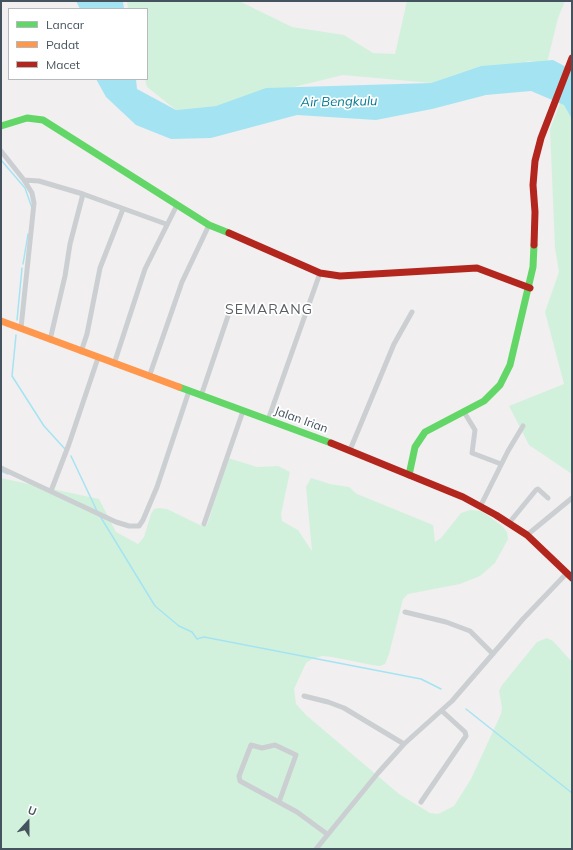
<!DOCTYPE html>
<style>
body{margin:0}
#map{position:relative;width:573px;height:850px;overflow:hidden;background:#f1eff0;font-family:Mulish,sans-serif}
canvas{display:block}
.frame{position:absolute;inset:0;border:2px solid #45535e;pointer-events:none}
.legend{position:absolute;left:8px;top:8px;width:140px;height:72px;box-sizing:border-box;background:#fff;border:1px solid #b5babf;margin:0;padding:5px 7px;list-style:none;font-size:12px;color:#45535e}
.legend li{display:flex;align-items:center;gap:8px;height:20px}
.legend b{width:20px;border:1px solid #b5babf}
.north{position:absolute;left:8px;top:802px;width:40px;height:40px;-webkit-text-stroke:3px #fff;paint-order:stroke;rotate:21deg;font-size:11px;font-weight:700;line-height:16px;text-align:center;color:#45535e}
.north::after{content:'';display:block;margin:auto;width:14px;height:18px;background:#45535e;clip-path:polygon(50% 0,100% 100%,50% 72%,0 100%)}
</style>
<div id="map">
<canvas width="573" height="850"></canvas>
<div class="frame"></div>
<ul class="legend">
<li><b style="height:5px;background:#63d668"></b>Lancar</li>
<li><b style="height:5px;background:#ff974d"></b>Padat</li>
<li><b style="height:5px;background:#b3261e"></b>Macet</li>
</ul>
<div class="north">U</div>
</div>
<script>
const context = document.querySelector('canvas').getContext('2d');
context.lineJoin = 'round';
function fill(path, color) {
  context.fillStyle = color;
  context.fill(path, 'evenodd');
}
function poly(rows) {
  const path = new Path2D();
  for (const r of rows) {
    path.moveTo(r[0], r[1]);
    for (let i = 2; i < r.length; i += 2) path.lineTo(r[i], r[i + 1]);
  }
  return path;
}
function trace(path, color, width, dash) {
  context.strokeStyle = color;
  context.lineWidth = width;
  context.lineCap = dash ? 'butt' : 'round';
  context.setLineDash(dash || []);
  context.stroke(path);
}
function write(font, color, halo, rows, align = 'center') {
  context.font = font + ' Mulish,sans-serif';
  context.lineWidth = 3.5;
  context.setLineDash([]);
  context.textBaseline = 'middle';
  context.strokeStyle = halo;
  context.fillStyle = color;
  for (const [text, x, y, turn = 0] of rows) {
    context.save();
    context.translate(x, y);
    context.rotate((+turn || 0) * Math.PI / 180);
    context.textAlign = isNaN(turn) ? turn : align;
    if (halo) context.strokeText(text, 0, 0);
    context.fillText(text, 0, 0);
    context.restore();
  }
}
const green = poly([
 [127,1,239,1,292,27,344,35,373,53,395,54,407,1,565,1,558,18,547,63,528,61,509,73,481,66,431,83,343,75,216,106,176,110,147,87,145,79,147,79,147,9,128,9],
 [572,73,572,474,529,445,509,406,564,384,545,312,559,272,555,248,550,129],
 [228,458,257,467,278,466,290,472,281,514,282,521,298,530,312,551,306,487,311,478,330,484,349,487,357,494,433,525,435,542,441,538,461,513,470,510,482,511,502,526,507,532,508,539,495,563,480,576,460,584,408,594,403,599,389,654,385,664,380,666,372,665,332,657,322,656,312,659,306,663,294,689,296,704,306,715,399,794,430,813,438,814,454,806,471,779,501,714,502,707,499,691,502,685,537,642,547,638,553,641,572,662,572,849,1,849,1,478,99,499,116,532,138,544,144,537,151,514,154,509,159,508,167,509,202,526,207,525]
]);
const water = poly([
 [76,1,123,1,124,9,80,9],
 [553,60,572,70,572,119,564,105,531,91,486,95,432,109,376,120,297,115,211,138,171,139,136,125,106,97,96,79,136,79,137,89,176,110,216,106,266,88,431,83,481,66]
]);
const stream = poly([
 [1,160,25,188,32,208],
 [23,264,28,234],
 [17,320,22,268],
 [16,335,12,376,44,426,65,449],
 [71,456,97,511],
 [1,471,8,474],
 [100,516,155,606,179,626,192,632,197,639,204,637,421,679,441,689],
 [466,709,572,793]
]);
const street = poly([
 [1,151,24,180,32,193,34,203,21,328],
 [24,180,39,181,83,194,166,224],
 [50,340,65,276,70,244,83,194],
 [81,352,87,334,100,268,123,209],
 [114,364,145,269,177,205],
 [149,377,182,282,209,225],
 [201,396,231,307],
 [464,412,475,430,472,453,501,464],
 [268,420,320,273],
 [350,450,394,344,412,312],
 [1,468,116,522,129,526,139,526,143,520,157,487,189,391],
 [51,491,69,444,98,358],
 [481,505,508,451,523,426],
 [509,523,536,490,538,489,548,498],
 [204,524,243,411],
 [527,535,572,498],
 [405,612,446,622,470,631,493,654],
 [304,696,328,702,344,708,404,744],
 [279,802,296,755,275,745,262,748,251,745,239,776,240,781,297,812,327,834],
 [421,802,466,736,465,732,442,711],
 [316,849,378,773,404,744,452,701,523,619,567,573]
]);
const fast = poly([
 [1,126,27,118,43,120,209,225,229,233],
 [179,387,331,443],
 [409,475,415,447,425,432,484,401,500,385,510,365,533,267,534,245]
]);
const slow = poly([
 [1,321,179,387]
]);
const jam = poly([
 [229,233,320,273,340,276,477,268,530,288],
 [534,245,535,212,533,185,535,161,541,138,572,58],
 [331,443,463,497,496,515,527,535,572,578]
]);
const streetNames = [
 ["Jalan Irian",301,420,20]
];
const waterNames = [
 ["Air Bengkulu",339,102,-1]
];
const quarterNames = [
 ["SEMARANG",269,310]
];
fill(green, '#d2f1dd');
fill(water, '#a4e4f2');
trace(stream, '#a4e4f2', 1.5);
trace(street, '#cbcfd1', 5);
trace(fast, '#63d668', 7);
trace(slow, '#ff974d', 7);
trace(jam, '#b3261e', 7);
write('12px', '#45535e', '#fff', streetNames);
write('italic 13px', '#047b94', '#fff', waterNames);
context.letterSpacing = '1px';
write('14px', '#5b5f64', '#fff', quarterNames);
context.letterSpacing = '0px';
</script>
